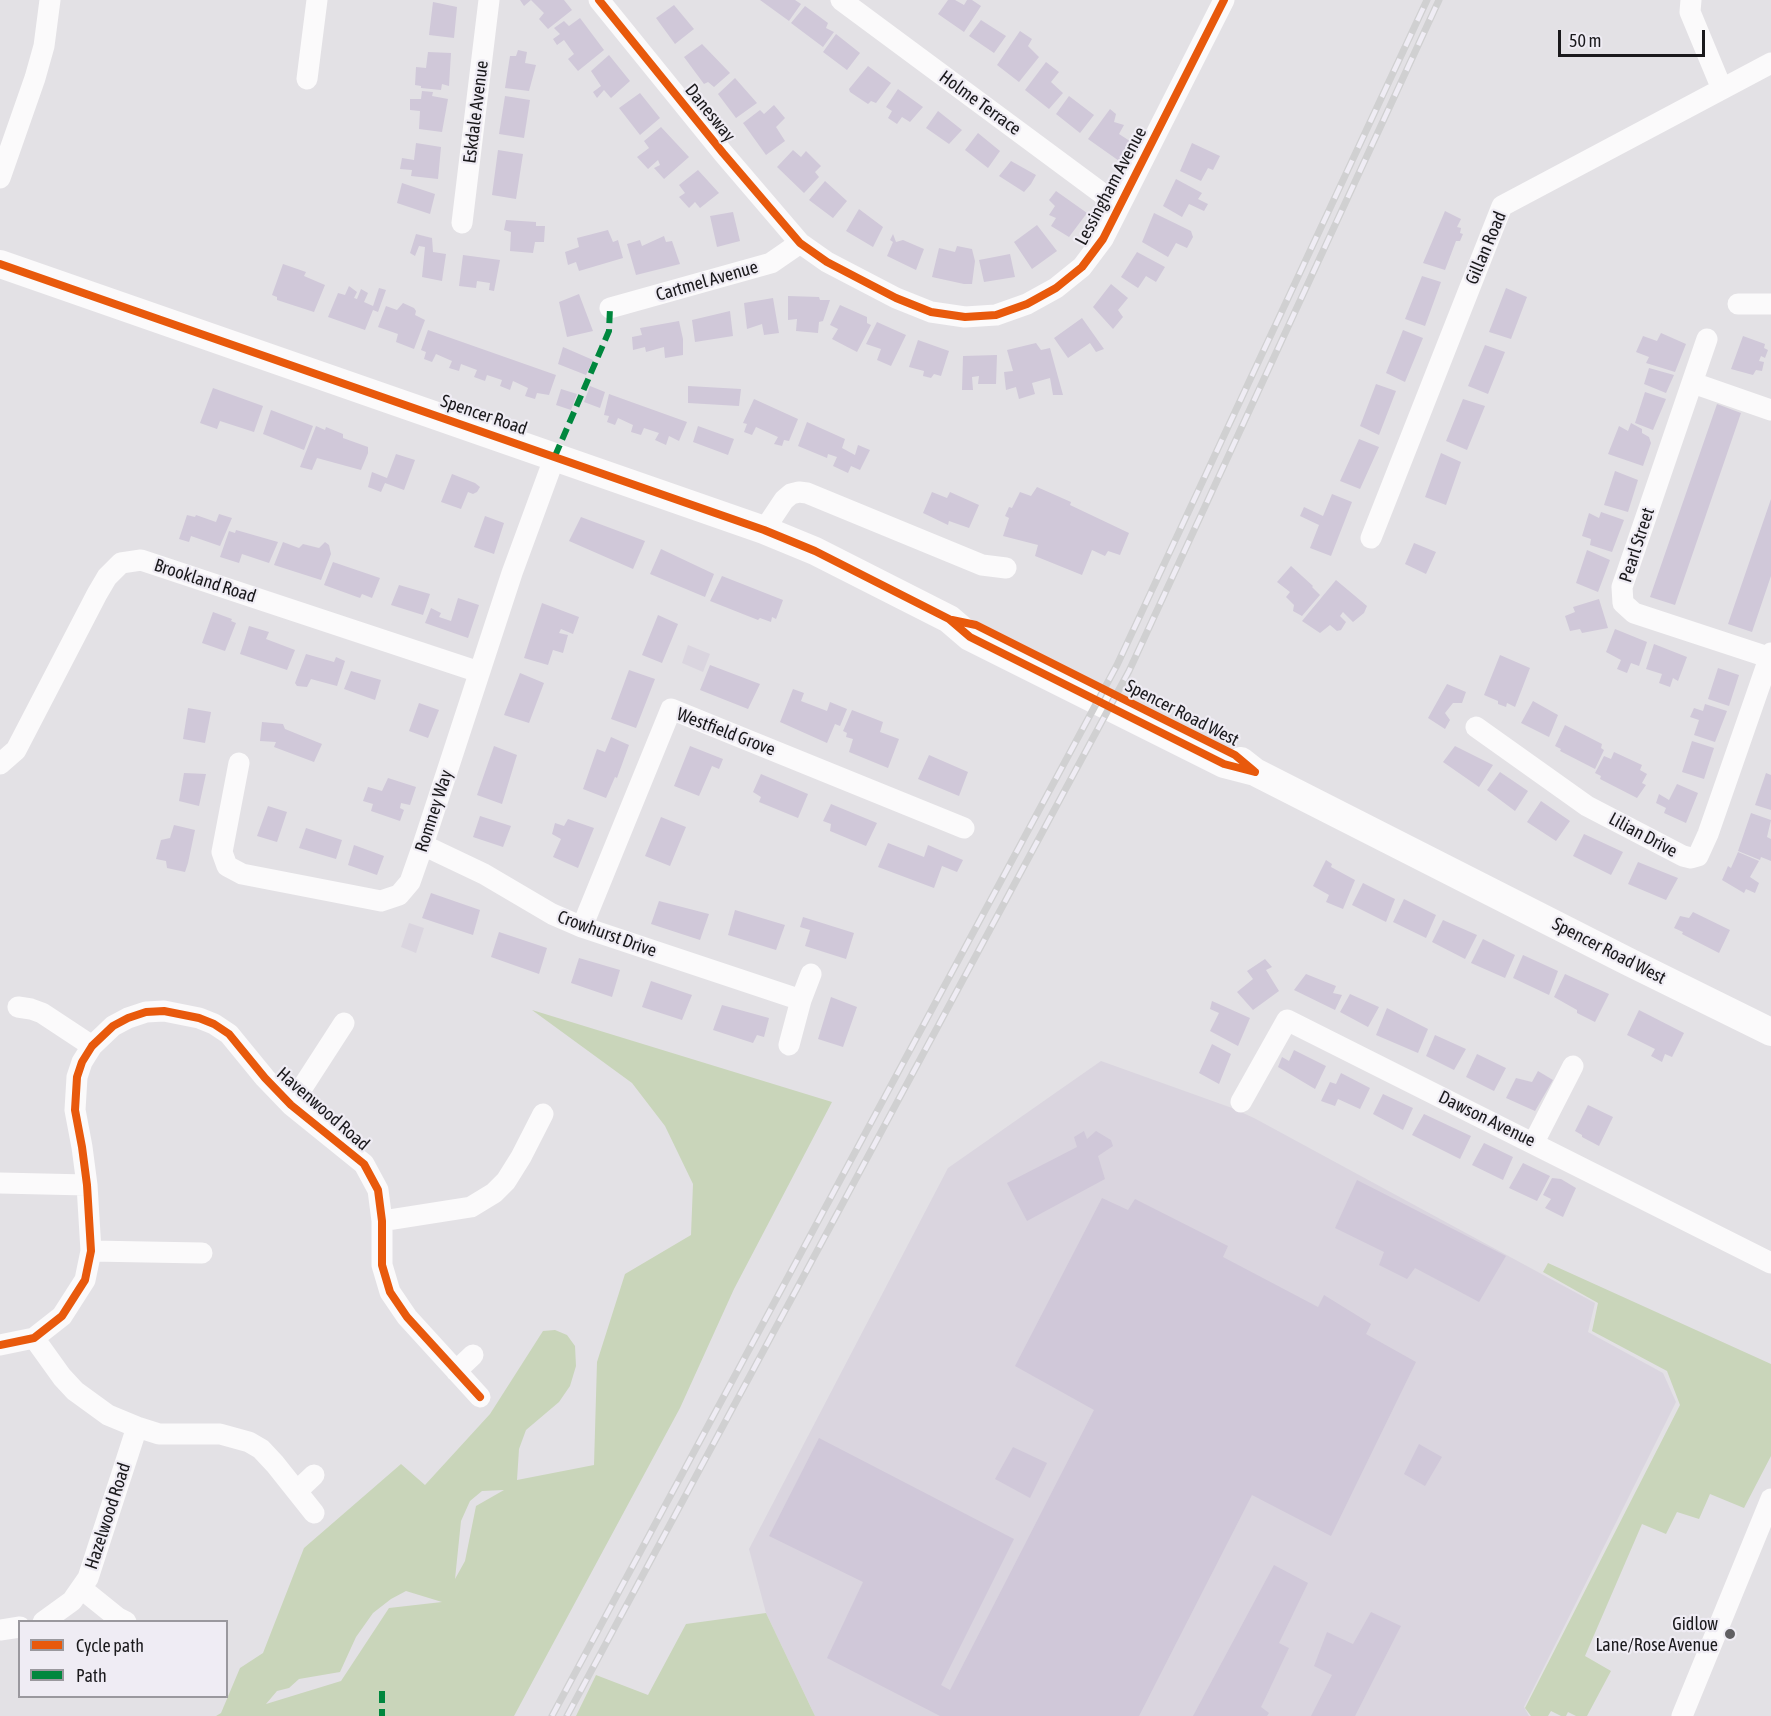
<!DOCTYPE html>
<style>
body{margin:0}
#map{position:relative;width:1771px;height:1716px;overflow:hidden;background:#e3e1e5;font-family:"Asap Condensed",sans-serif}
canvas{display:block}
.legend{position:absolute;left:18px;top:1620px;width:210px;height:78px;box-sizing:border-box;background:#efecf4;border:2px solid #9a989e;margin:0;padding:8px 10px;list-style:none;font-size:18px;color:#1a191c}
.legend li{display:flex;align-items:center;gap:12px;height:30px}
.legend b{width:30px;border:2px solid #9a989e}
.scale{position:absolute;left:1558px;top:30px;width:147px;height:27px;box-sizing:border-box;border:3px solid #1a191c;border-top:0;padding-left:8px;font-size:18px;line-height:21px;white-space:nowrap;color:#1a191c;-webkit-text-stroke:4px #efecf4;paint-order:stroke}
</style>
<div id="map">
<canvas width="1771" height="1716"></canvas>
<ul class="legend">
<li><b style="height:8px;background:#e8590c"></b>Cycle path</li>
<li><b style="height:8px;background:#00873e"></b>Path</li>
</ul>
<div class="scale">50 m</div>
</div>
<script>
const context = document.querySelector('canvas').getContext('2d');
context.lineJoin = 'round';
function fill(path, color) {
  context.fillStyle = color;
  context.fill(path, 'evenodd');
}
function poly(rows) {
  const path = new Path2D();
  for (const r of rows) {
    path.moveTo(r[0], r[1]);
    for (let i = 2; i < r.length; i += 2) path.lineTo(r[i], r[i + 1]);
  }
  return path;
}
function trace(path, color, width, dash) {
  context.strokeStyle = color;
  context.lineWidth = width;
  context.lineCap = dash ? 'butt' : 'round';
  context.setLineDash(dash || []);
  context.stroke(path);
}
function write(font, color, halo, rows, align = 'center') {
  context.font = font + ' "Asap Condensed",sans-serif';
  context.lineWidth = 4.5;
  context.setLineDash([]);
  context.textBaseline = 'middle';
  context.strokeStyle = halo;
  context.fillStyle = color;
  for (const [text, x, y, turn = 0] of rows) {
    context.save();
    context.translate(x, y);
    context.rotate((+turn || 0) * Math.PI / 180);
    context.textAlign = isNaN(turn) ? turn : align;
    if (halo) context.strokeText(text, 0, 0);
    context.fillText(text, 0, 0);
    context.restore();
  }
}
const built = poly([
 [688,645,710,654,703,672,682,663],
 [409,923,424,928,416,953,401,947],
 [1101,1061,1232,1108,1254,1118,1595,1303,1588,1332,1663,1373,1676,1402,1524,1707,1529,1716,815,1716,766,1613,749,1549,948,1168]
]);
const green = poly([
 [532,1010,832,1102,734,1289,680,1408,514,1716,216,1716,221,1713,240,1668,263,1653,304,1548,401,1464,425,1485,490,1414,543,1331,555,1330,567,1335,575,1346,576,1366,570,1386,559,1402,526,1430,519,1449,517,1480,594,1465,597,1362,625,1274,691,1235,693,1184,665,1126,632,1083],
 [504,1490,476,1506,465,1561,455,1579,461,1521,470,1501,482,1491],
 [406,1591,442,1602,389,1608,341,1681,266,1704,277,1691,289,1688,299,1679,340,1672,356,1637,373,1613,391,1599],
 [1548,1263,1771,1364,1771,1456,1744,1508,1710,1494,1699,1519,1677,1512,1666,1534,1642,1524,1585,1656,1611,1671,1587,1716,1576,1716,1568,1712,1566,1716,1561,1716,1551,1711,1548,1716,1531,1716,1525,1708,1680,1405,1667,1371,1592,1331,1598,1303,1543,1272],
 [766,1613,815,1716,576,1716,596,1675,648,1695,686,1624]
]);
const building = poly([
 [520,0,564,0,572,10,548,29,539,19,544,13,531,0,524,6],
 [760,0,795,0,801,4,789,21],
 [948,0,955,0,964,5,967,0,972,0,981,6,964,32,938,14],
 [433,2,457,7,454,38,429,35],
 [674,5,694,29,675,44,656,18],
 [805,6,828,23,826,28,834,32,823,47,791,23],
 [580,18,604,50,578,71,568,59,574,54,564,40,557,45,553,39,560,34,554,28,564,21,569,26],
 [981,20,1006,36,994,53,969,36],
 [1020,31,1032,39,1028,46,1039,57,1019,82,997,65],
 [836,34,860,53,847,70,823,52],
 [702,44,730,73,714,87,708,82,704,84,684,57],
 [518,50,527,52,525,63,536,65,529,91,505,88,510,56,516,56],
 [428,52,451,53,449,86,442,84,441,90,421,88,421,86,415,85,416,67,426,68],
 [609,55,630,81,611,98,604,90,597,98,593,92,601,86,591,71],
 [1046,62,1059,72,1051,82,1063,93,1049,109,1025,90],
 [868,66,891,83,876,103,871,101,868,104,850,92,849,89],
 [735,78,757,103,736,118,718,94],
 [898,89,923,107,910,122,902,117,897,124,888,118,892,111,886,107],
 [422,91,433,92,432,96,448,99,442,132,419,129,420,111,410,110,410,99,421,99],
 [640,93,660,118,640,135,619,108],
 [505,96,530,100,524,138,499,134],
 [1069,96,1094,115,1080,133,1056,114],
 [774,105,785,118,776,127,785,141,766,155,743,123,760,110,764,114],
 [1110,109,1116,114,1114,122,1124,125,1119,134,1136,145,1122,163,1088,139],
 [938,111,962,130,949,144,926,128],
 [661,127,689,157,664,179,654,168,660,165,658,160,648,169,637,157,649,148,644,141],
 [978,133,1000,151,988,168,965,150],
 [416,143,441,147,438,179,411,176,412,170,400,169,402,158,414,160],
 [1192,143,1220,156,1213,170,1208,168,1201,181,1180,171],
 [498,150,523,154,516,199,492,195],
 [793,150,801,157,806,151,821,166,815,172,819,177,804,193,777,167],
 [1011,161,1036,175,1031,184,1024,192,999,176],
 [698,170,719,193,700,208,695,202,689,208,679,197,685,193,679,185],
 [1176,179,1202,193,1198,199,1208,204,1204,211,1189,204,1182,217,1163,206],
 [825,181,847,201,833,218,809,200],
 [402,183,435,194,430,214,397,203],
 [1056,191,1087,213,1069,237,1051,226,1056,218,1049,215,1055,206,1049,200],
 [859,209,883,227,873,247,846,231],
 [1445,211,1461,219,1457,227,1461,228,1460,233,1463,234,1460,241,1456,241,1445,270,1423,263],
 [733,212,740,241,717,247,710,216],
 [1154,213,1191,231,1193,237,1187,248,1176,243,1168,257,1142,242],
 [506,220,536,222,536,226,545,226,544,242,535,242,533,253,510,251,511,232,504,230],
 [1037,225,1057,251,1032,269,1014,242],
 [608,230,613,242,618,240,623,258,579,271,576,262,568,265,565,252,579,247,577,238],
 [416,234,432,238,433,252,446,254,442,281,422,277,425,247,419,246,415,256,410,253],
 [893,234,896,242,903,240,924,249,916,270,887,256,893,242,890,240],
 [664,236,666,242,672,241,680,264,636,275,627,244,640,240,642,246],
 [957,246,972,249,975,261,972,284,964,284,932,277,939,248,955,252],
 [1137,252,1165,267,1156,282,1146,276,1138,288,1121,277],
 [1010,254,1015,277,984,282,979,260],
 [463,255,500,260,494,291,489,290,490,283,477,281,476,288,459,286],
 [283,264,306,272,304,276,325,285,314,312,277,300,277,297,272,295],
 [1422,276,1441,282,1425,326,1405,319],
 [1111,284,1128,298,1118,310,1123,317,1113,329,1093,307],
 [349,286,357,292,354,298,357,299,361,289,368,293,364,302,373,306,379,288,386,290,378,312,373,310,365,330,328,317,338,293,345,295],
 [1506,288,1527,297,1511,339,1489,332],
 [579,294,593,331,567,337,559,302],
 [788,296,819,297,820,300,830,300,823,321,819,322,818,333,796,331,797,319,788,320],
 [773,298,779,333,764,335,762,324,747,329,744,303],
 [403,303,414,308,416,311,415,315,425,320,414,349,396,342,398,334,378,327,386,306,397,310],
 [840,305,867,317,867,323,871,325,857,352,832,339,838,329,830,325],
 [730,311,733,336,695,342,692,320],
 [1082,318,1104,349,1096,352,1090,343,1068,358,1054,338],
 [679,321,683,339,683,355,665,358,664,347,646,352,645,347,633,350,632,337,642,335,640,328],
 [877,322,906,335,891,366,877,360,881,349,866,344],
 [428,330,556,375,549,395,537,393,535,399,525,396,528,388,513,381,510,390,500,386,502,380,487,375,485,381,474,377,477,370,461,364,459,371,449,368,452,361,436,354,432,362,424,359,426,352,421,350],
 [1403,330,1423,338,1405,382,1386,373],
 [1661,333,1686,344,1675,372,1646,363,1649,357,1636,352,1643,336,1657,341],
 [1743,336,1765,344,1764,348,1768,350,1765,358,1761,356,1759,361,1764,362,1762,371,1756,370,1753,375,1731,369],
 [918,340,949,351,941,376,934,374,931,378,923,376,924,371,909,367],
 [1036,343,1041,350,1050,348,1063,395,1053,395,1050,378,1032,383,1035,394,1019,399,1016,387,1006,390,1004,372,1013,371,1007,350],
 [1485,345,1505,352,1488,394,1468,386],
 [563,347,593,360,586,375,558,364],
 [997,355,996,384,978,384,979,376,972,377,973,390,962,390,963,356],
 [1649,368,1674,375,1666,393,1644,384],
 [1376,384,1396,391,1379,435,1360,426],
 [590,386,605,392,600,408,584,402],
 [688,386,741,389,739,406,688,403],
 [213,388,263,406,254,432,220,421,217,429,200,423],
 [561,389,577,394,571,410,556,405],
 [1645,392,1666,399,1653,430,1635,423],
 [609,394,687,422,679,441,669,436,666,445,655,440,659,433,644,428,641,435,631,432,633,425,618,418,615,425,607,422,609,416,604,415],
 [754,399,798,419,789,441,784,440,782,446,774,444,778,437,756,427,752,435,744,432,747,424,743,423],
 [1463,399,1485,406,1467,450,1446,441],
 [1717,404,1741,413,1675,605,1650,597],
 [271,410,313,426,304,450,263,434],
 [807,422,845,439,842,448,855,455,858,445,870,450,860,470,851,466,848,473,833,466,837,457,828,454,827,458,798,446],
 [1631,423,1642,429,1642,433,1649,437,1651,443,1643,466,1608,454,1619,426,1628,431],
 [316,426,325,430,326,427,343,434,343,438,368,447,368,453,361,470,317,458,312,470,300,467],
 [698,426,734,439,728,455,693,442],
 [1359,439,1379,447,1360,489,1340,481],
 [1441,453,1461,462,1446,505,1425,497],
 [396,454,415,460,404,490,385,483,381,492,368,487,372,472,387,478],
 [1615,471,1638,480,1628,512,1604,505],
 [452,474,475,483,480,487,477,492,473,494,468,492,461,509,441,502],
 [1037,487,1071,502,1070,505,1129,533,1120,555,1108,551,1105,556,1092,550,1082,575,1035,556,1038,545,1003,536,1009,518,1005,516,1009,507,1012,508,1020,492,1031,496],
 [932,492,947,498,950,492,979,505,969,528,949,521,948,525,923,513],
 [1332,494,1352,502,1331,556,1310,548,1319,525,1300,516,1304,507,1323,516],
 [1771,499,1771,576,1752,632,1728,624],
 [1601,512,1624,520,1612,552,1590,545,1591,539,1582,536,1589,513,1599,518],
 [219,514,232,518,220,546,191,536,189,542,179,539,187,515,195,517,196,515,216,522],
 [485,516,504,523,494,554,474,547],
 [581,517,645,541,633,569,569,541],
 [236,530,278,542,269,563,242,554,239,563,220,557,229,531,235,533],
 [283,542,299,548,303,544,319,548,325,542,329,545,331,554,321,580,274,565],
 [1414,543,1436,552,1426,574,1405,564],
 [661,549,714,574,705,597,650,574],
 [1587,550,1610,560,1598,592,1576,583],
 [333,562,380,578,372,598,362,594,360,598,324,585],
 [1291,566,1313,586,1312,587,1320,595,1302,616,1293,611,1294,605,1286,597,1290,592,1277,582],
 [722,576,783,600,776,619,772,617,771,622,760,618,758,620,710,601],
 [1336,580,1367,606,1364,613,1353,622,1343,612,1340,616,1346,622,1341,630,1337,631,1330,625,1320,633,1302,621],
 [399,585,430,594,423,615,391,605],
 [458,598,479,605,468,638,425,623,431,608,441,613,439,617,451,621],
 [1599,599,1608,628,1582,633,1580,629,1570,631,1565,616,1575,612,1573,607],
 [542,603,579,617,573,634,561,629,559,633,568,635,563,653,553,650,548,665,524,658],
 [213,612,232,619,231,621,236,623,225,651,202,643],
 [658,615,678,624,662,663,642,655],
 [249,626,269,632,266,639,295,650,287,670,240,654],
 [1615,629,1647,642,1639,666,1631,663,1627,673,1617,669,1621,660,1606,652],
 [1654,644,1687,657,1678,681,1673,678,1670,687,1659,683,1662,674,1646,669],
 [306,654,334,662,336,657,345,661,337,686,311,679,307,687,297,686,295,683],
 [1500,655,1530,668,1515,707,1507,703,1506,707,1498,704,1498,701,1484,695],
 [710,665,760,684,748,709,700,690],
 [1718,668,1739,675,1729,706,1708,699],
 [629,670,655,679,636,728,611,719],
 [351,671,381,680,375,700,344,689],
 [520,673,544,683,529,723,504,715],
 [1447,684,1466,692,1462,703,1453,703,1445,713,1450,720,1445,729,1428,718],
 [793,689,804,693,801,701,827,711,830,702,847,709,840,726,835,724,827,743,780,722],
 [1533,701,1558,715,1549,737,1521,723],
 [419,703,439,710,428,738,409,731],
 [1705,704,1727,711,1715,742,1694,735,1699,720,1690,717,1694,708,1703,711],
 [188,708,211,712,205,743,183,739],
 [852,710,883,722,880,732,899,739,888,768,849,752,853,739,846,737,847,733,843,731],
 [262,722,283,724,285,729,322,744,314,762,274,747,276,742,260,741],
 [1565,725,1602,744,1601,748,1604,750,1595,769,1560,751,1561,749,1555,746],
 [611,737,629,745,617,778,615,777,606,798,583,789,597,749,605,752],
 [1692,741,1714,748,1704,779,1682,772],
 [494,746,517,755,502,804,477,795],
 [690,746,723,759,719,769,712,766,699,796,674,786],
 [1455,746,1493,765,1479,787,1443,762],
 [1614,752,1642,765,1640,770,1647,774,1642,783,1646,785,1637,798,1600,779,1601,776,1595,773,1604,756,1611,759],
 [929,755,968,772,959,796,918,779],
 [1500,772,1528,791,1515,811,1487,790],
 [184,773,206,774,199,806,179,801],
 [1766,773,1771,775,1771,810,1755,805],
 [761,774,808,794,798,818,759,802,761,797,753,792],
 [388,778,416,787,410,805,401,803,400,808,404,810,400,821,371,811,373,804,363,801,368,787,382,791],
 [1677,784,1698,793,1686,823,1664,813,1666,808,1656,803,1659,794,1669,800],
 [1541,801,1570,821,1556,841,1527,822],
 [831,804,877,823,866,846,830,831,831,824,823,821],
 [268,806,287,812,277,842,257,836],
 [1751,813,1771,820,1767,837,1771,839,1771,861,1761,857,1760,860,1738,851],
 [480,816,511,826,503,847,473,837],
 [661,817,686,827,670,866,645,856],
 [568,819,594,828,578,868,553,857,561,839,552,834,555,823,564,826],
 [174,825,195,830,188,863,185,872,167,868,166,861,156,859,161,840,170,838],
 [306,828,342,840,336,859,299,848],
 [1584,834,1623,852,1611,875,1573,856],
 [888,843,924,857,928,845,963,860,957,872,942,866,934,888,878,867],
 [354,845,384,856,377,875,348,865],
 [1738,852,1759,861,1750,877,1759,883,1755,893,1746,889,1744,893,1722,880,1728,866,1731,868],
 [1326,860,1332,864,1331,867,1355,880,1343,909,1326,902,1329,895,1313,886],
 [1638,862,1678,878,1666,900,1628,884],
 [1363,883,1395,899,1386,922,1352,905],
 [431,893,480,910,473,935,422,918],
 [1404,899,1436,915,1426,938,1393,922],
 [659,901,709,914,700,940,651,924],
 [735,910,785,925,776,950,728,935],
 [1693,912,1730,930,1719,953,1682,934,1683,932,1674,928,1680,916,1689,918],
 [803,917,854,933,846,959,805,946,810,930,800,927],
 [1443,920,1477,935,1465,959,1432,942],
 [499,932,547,948,539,974,491,957],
 [1483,939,1515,955,1505,978,1471,963],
 [1523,955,1558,971,1549,995,1513,978],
 [579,958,620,970,612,997,571,983],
 [1265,959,1272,967,1266,970,1279,991,1253,1010,1237,992,1253,979,1247,971],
 [1306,974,1336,986,1333,993,1342,995,1335,1010,1294,990],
 [1565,974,1609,994,1595,1022,1577,1013,1577,1010,1554,997],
 [651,981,692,995,682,1020,642,1007],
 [1350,994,1379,1007,1368,1027,1340,1012],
 [831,997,857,1007,843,1047,818,1039],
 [1212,1001,1250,1018,1238,1046,1210,1031,1219,1013,1210,1009],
 [722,1005,769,1018,764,1037,757,1035,753,1043,713,1030],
 [1387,1008,1428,1029,1418,1053,1376,1035],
 [1639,1010,1684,1033,1672,1057,1665,1054,1662,1062,1651,1056,1655,1049,1627,1035],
 [1435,1035,1466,1049,1454,1070,1426,1056],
 [1212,1044,1231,1054,1219,1084,1199,1073],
 [1294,1050,1326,1066,1315,1089,1278,1067,1282,1057,1289,1061],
 [1477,1054,1506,1068,1494,1091,1466,1077],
 [1538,1071,1553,1080,1535,1111,1506,1098,1516,1078,1532,1082],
 [1341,1073,1370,1088,1360,1109,1338,1099,1335,1106,1321,1101,1330,1082,1336,1084],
 [1383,1094,1413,1108,1403,1130,1373,1114],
 [1588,1105,1613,1117,1599,1146,1582,1137,1582,1135,1575,1131],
 [1424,1114,1471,1136,1460,1159,1412,1135],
 [1084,1131,1087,1139,1096,1131,1111,1140,1113,1146,1098,1156,1105,1179,1027,1221,1007,1183,1077,1147,1074,1137],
 [1484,1143,1513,1157,1503,1180,1472,1165],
 [1523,1163,1550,1176,1537,1201,1509,1188],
 [1552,1178,1561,1179,1576,1188,1563,1217,1545,1208,1551,1199,1543,1195],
 [1357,1180,1506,1256,1479,1302,1415,1268,1407,1279,1379,1265,1384,1252,1335,1228],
 [1102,1198,1128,1210,1135,1199,1228,1246,1223,1257,1318,1307,1324,1295,1371,1324,1366,1334,1416,1362,1331,1536,1252,1495,1139,1716,940,1716,827,1658,863,1582,769,1536,819,1438,1014,1539,941,1685,950,1690,1094,1410,1015,1366],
 [1419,1444,1442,1457,1425,1486,1404,1474],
 [1013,1447,1047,1463,1030,1498,995,1479],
 [1274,1565,1308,1583,1279,1643,1289,1648,1261,1707,1269,1713,1267,1716,1193,1716],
 [1371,1612,1401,1626,1355,1716,1311,1716,1332,1675,1314,1666,1327,1632,1353,1644]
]);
const street = poly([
 [599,0,723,153,800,243,827,262,896,298,931,312,965,317,996,315,1027,304,1056,288,1082,267,1103,239,1224,0],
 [841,0,1119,206],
 [1691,0,1690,12,1722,89],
 [307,79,317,0],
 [0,178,35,78,44,46,50,0],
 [462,223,489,0],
 [1738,304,1771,304],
 [610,308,771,263,800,243],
 [1707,339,1622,587,1623,603,1634,613,1771,658],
 [1693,383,1771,410],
 [764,530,784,500,791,494,799,492,807,493,982,565,1006,568],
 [1371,538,1502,206,1771,63],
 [1476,727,1587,806,1683,856,1691,858,1698,856,1708,834,1771,653],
 [239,763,222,852,227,866,242,874,381,901,399,895,410,882,423,845,512,573,555,456],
 [0,764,16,750,97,594,107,577,121,563,141,560,479,672],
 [423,845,484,874,552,914,582,927,801,1000,789,1045],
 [582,927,671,709,964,828],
 [801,1000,811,974],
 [18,1007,31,1009,42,1013,92,1046],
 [1241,1102,1287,1020,1771,1263],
 [291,1105,344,1023],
 [1534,1142,1573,1066],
 [0,1183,87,1185],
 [382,1221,471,1207,494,1193,506,1181,521,1157,543,1114],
 [91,1251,202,1253],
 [34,1338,62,1377,75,1391,108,1415,137,1427,159,1434,220,1434,249,1442,261,1449,275,1464,314,1513],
 [0,1345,34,1338,62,1316,85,1280,91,1251,87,1185,82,1147,75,1110,77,1077,82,1062,92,1046,113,1026,128,1018,146,1012,164,1011,199,1018,214,1024,229,1034,265,1078,291,1105,364,1164,378,1190,382,1221,382,1265,390,1292,407,1317,480,1397],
 [456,1371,473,1355],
 [297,1491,314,1475],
 [82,1589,118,1618,126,1622],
 [43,1622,72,1601,88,1578,137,1427],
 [0,1630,20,1627],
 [1682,1716,1771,1499]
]);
const secondary = poly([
 [0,264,764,530,815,551,949,619,970,637,1224,764,1255,772],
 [1241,761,1255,772,1627,961,1771,1032]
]);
const rail = poly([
 [552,1716,1117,665,1427,0],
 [567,1716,1129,671,1439,0]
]);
const quiet = poly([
 [555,456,609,331,610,308],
 [382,1691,382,1716]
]);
const cycleway = poly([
 [599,0,723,153,800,243,827,262,896,298,931,312,965,317,996,315,1027,304,1056,288,1082,267,1103,239,1224,0],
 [0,264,764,530,815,551,949,619,970,637,1224,764,1255,772],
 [952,620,976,625,1159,717,1235,755,1254,771],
 [0,1345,34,1338,62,1316,85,1280,91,1251,87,1185,82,1147,75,1110,77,1077,82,1062,92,1046,113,1026,128,1018,146,1012,164,1011,199,1018,214,1024,229,1034,265,1078,291,1105,364,1164,378,1190,382,1221,382,1265,390,1292,407,1317,480,1397]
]);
const markers = [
 [1730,1634,6,"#605f62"]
];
const streetNames = [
 ["Holme Terrace",980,103,36],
 ["Eskdale Avenue",476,112,-83],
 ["Danesway",710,113,51],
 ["Lessingham Avenue",1111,186,-62],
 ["Gillan Road",1486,248,-67],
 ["Cartmel Avenue",707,281,-16],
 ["Spencer Road",484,415,19],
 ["Pearl Street",1637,545,-72],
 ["Brookland Road",205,581,18],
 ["Spencer Road West",1182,713,27],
 ["Westfield Grove",726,732,21],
 ["Romney Way",434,811,-72],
 ["Lilian Drive",1643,835,28],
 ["Crowhurst Drive",607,934,20],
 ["Spencer Road West",1609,951,27],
 ["Havenwood Road",323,1109,41],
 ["Dawson Avenue",1487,1119,26],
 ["Hazelwood Road",108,1516,-72]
];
const poiNames = [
 ["Gidlow",1718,1624],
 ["Lane/Rose Avenue",1718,1645]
];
fill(built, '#dad5df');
fill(green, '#c9d5ba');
fill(building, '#d0c8d9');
trace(street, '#fbfafb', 21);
trace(secondary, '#fbfafb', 28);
trace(rail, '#d0d0d1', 7);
trace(rail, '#efecf4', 4.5, [14]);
trace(quiet, '#00873e', 6, [12, 6]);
trace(cycleway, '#e8590c', 8);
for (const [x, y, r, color] of markers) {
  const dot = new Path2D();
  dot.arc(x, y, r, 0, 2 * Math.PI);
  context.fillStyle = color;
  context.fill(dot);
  trace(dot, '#efecf4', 2);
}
write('18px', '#1a191c', '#efecf4', streetNames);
write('18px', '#1a191c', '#efecf4', poiNames, 'right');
</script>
